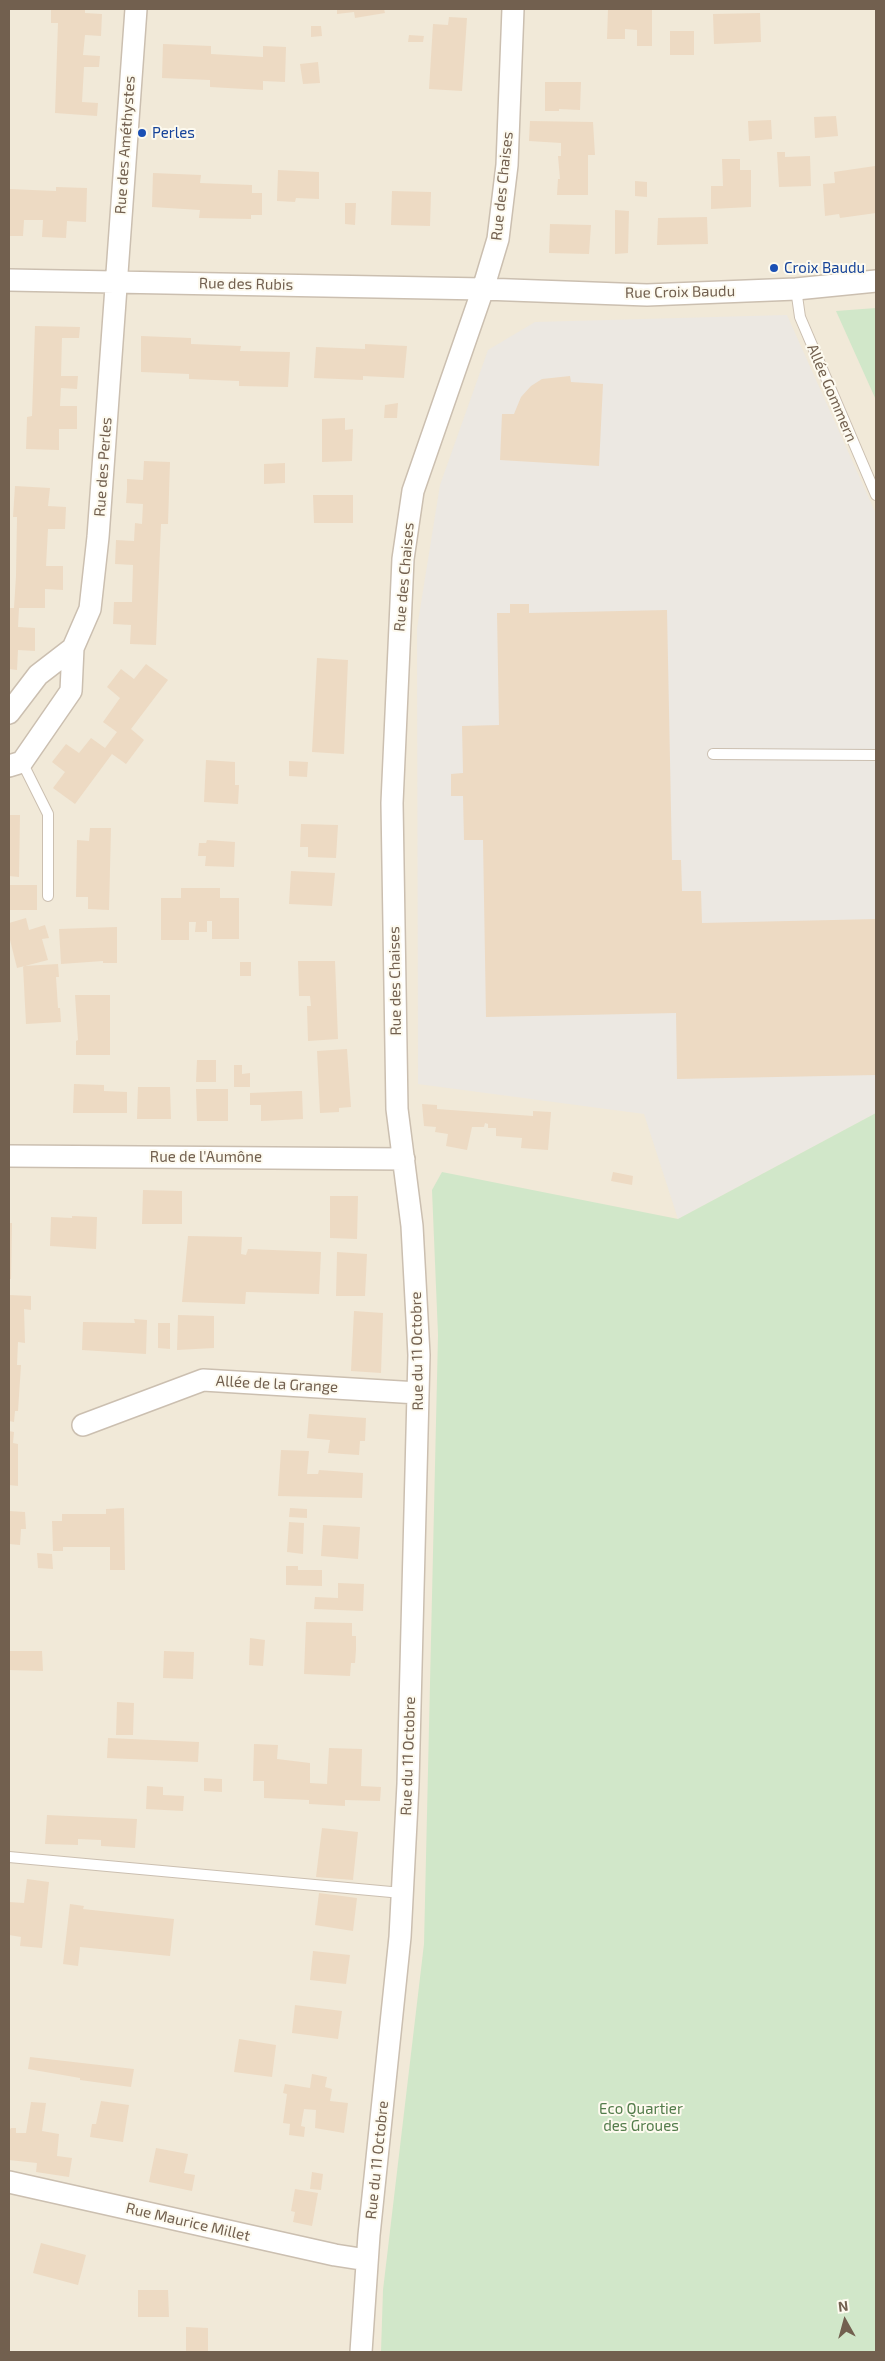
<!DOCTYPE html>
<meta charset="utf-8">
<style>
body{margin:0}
#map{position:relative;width:885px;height:2361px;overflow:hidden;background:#faf6e9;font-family:"Exo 2",sans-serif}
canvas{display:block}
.frame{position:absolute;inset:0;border:10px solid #72604f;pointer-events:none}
.north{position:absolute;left:820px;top:2296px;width:50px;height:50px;-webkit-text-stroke:4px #fdfaef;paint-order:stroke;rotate:353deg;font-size:14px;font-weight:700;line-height:20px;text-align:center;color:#72604f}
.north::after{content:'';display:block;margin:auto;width:18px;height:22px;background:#72604f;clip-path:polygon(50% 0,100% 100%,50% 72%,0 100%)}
</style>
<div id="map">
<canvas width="885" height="2361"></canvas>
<div class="frame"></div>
<div class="north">N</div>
</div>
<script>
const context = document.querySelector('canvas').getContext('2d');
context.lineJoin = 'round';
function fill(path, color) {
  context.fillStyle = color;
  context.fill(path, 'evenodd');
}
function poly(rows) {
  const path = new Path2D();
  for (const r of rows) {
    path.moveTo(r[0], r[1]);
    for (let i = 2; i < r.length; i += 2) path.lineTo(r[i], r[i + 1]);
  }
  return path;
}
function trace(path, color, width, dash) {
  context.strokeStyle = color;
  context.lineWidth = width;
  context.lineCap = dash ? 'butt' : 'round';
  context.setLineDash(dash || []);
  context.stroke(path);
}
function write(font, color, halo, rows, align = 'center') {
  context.font = font + ' "Exo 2",sans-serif';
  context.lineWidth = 4;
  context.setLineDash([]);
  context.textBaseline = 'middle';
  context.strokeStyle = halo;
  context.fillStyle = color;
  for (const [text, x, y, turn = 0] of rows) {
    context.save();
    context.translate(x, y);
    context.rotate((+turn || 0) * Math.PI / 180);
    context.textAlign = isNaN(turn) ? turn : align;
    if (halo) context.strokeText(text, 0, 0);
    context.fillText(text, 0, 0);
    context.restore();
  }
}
const residential = poly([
 [9,9,876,9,876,2352,9,2352]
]);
const industrial = poly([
 [787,315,876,514,876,1113,678,1219,644,1114,418,1084,417,628,440,485,488,350,535,322]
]);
const green = poly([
 [876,308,876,400,836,311],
 [876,1113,876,2352,381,2352,383,2290,424,1944,438,1335,432,1190,442,1172,678,1219]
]);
const building = poly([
 [51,9,85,9,85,13,102,14,101,36,85,35,83,55,100,56,99,67,84,67,82,102,98,103,97,116,55,113,58,23,51,23],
 [337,9,384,9,385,13,355,18,354,12,337,14],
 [608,9,652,9,652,46,637,46,637,30,625,29,625,39,607,39],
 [760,13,761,42,714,44,713,14],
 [449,17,467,18,462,91,429,89,433,24,448,25],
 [311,26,321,26,322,36,311,37],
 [670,31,694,31,694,55,670,55],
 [409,35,424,36,423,42,408,42],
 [163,44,211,46,211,54,263,57,263,46,286,47,285,82,263,81,263,90,210,87,210,80,162,78],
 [318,62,320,83,303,84,300,64],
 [545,82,581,82,580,110,559,109,559,111,545,111],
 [836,116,838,136,815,138,814,117],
 [771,120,772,139,749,141,748,121],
 [530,121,593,122,595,155,588,155,588,195,557,195,558,179,560,179,558,156,561,156,561,143,529,141],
 [777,152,785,152,785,157,810,156,811,186,779,187],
 [722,159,740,159,740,170,751,170,751,207,711,209,711,186,723,186],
 [875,166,876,213,840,218,839,214,825,216,823,184,835,183,834,172],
 [278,170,319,172,319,199,296,198,295,202,277,201],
 [153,173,201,175,200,183,252,185,252,193,262,193,262,215,251,215,251,219,199,218,200,210,152,207],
 [635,181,647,182,647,197,635,196],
 [56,187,87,188,86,222,67,221,66,238,42,237,43,220,24,220,23,236,10,236,9,189,56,191],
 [392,191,431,192,430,226,391,225],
 [345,203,356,203,355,225,345,224],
 [615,210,629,211,628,253,615,254],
 [707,217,708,244,657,245,658,218],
 [550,224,591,225,589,254,549,253],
 [35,326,80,327,79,338,62,338,61,376,78,376,77,389,61,388,60,406,77,406,77,429,59,429,59,450,26,449,27,417,32,416],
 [141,336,191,338,191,344,241,346,240,351,290,352,288,387,239,386,239,381,189,379,189,374,141,372],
 [365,344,407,346,404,378,363,376,363,380,314,378,316,347,365,349],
 [570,376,571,382,603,384,599,466,500,460,502,414,514,414,521,397,531,386,542,379],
 [398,403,397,418,384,418,385,405],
 [345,418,345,430,353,429,352,461,322,462,322,419],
 [144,461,170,462,168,524,161,524,156,645,130,644,131,625,113,624,114,602,132,602,133,565,115,564,116,540,134,541,135,523,142,524,143,504,126,503,127,490,127,479,143,480],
 [285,463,285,483,264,484,264,464],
 [15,486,50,488,48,506,66,507,65,529,48,529,46,566,63,566,63,590,45,589,45,608,19,608,18,627,35,628,35,651,18,650,17,670,9,669,9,608,14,608,16,576,17,517,13,517],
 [313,495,353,495,353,523,314,523],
 [510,604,529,604,529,613,667,610,672,860,681,860,682,891,701,891,702,923,876,919,876,1075,677,1079,676,1013,486,1017,483,840,464,840,463,796,451,796,451,774,463,773,462,726,499,725,497,613,510,613],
 [317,658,348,660,344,754,312,752],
 [146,664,168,680,131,729,144,740,126,764,112,754,75,804,53,788,65,772,52,762,66,744,79,753,91,738,105,748,117,732,103,722,120,698,107,687,121,669,134,679],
 [206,760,235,762,235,785,239,785,238,804,204,802],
 [289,761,308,762,307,777,289,776],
 [9,815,20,815,19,877,9,876],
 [301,824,338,825,336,858,308,857,308,847,300,847],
 [90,828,111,828,109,910,88,909,88,897,76,897,77,840,89,841],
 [207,840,235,842,234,867,205,866,206,856,198,856,199,843,206,843],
 [291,871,335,873,332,906,289,904],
 [9,885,37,885,37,910,9,910],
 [181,888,220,888,220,898,239,898,239,939,212,939,212,921,207,921,207,932,195,932,196,922,189,922,189,940,161,940,161,898,181,898],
 [26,918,29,930,45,925,49,938,42,939,48,960,17,968,9,936,9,923],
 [117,927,117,963,103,963,103,961,61,964,59,929],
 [298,961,335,961,338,1039,308,1041,307,1006,311,1006,310,996,299,996],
 [240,962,251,962,251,976,240,976],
 [58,964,59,977,56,977,58,1008,60,1008,61,1022,26,1024,23,966],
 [75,995,110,995,110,1055,76,1055,76,1041,78,1040],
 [347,1049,351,1107,339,1108,339,1112,320,1113,317,1051],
 [197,1060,216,1060,216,1082,196,1082],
 [234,1065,242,1065,242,1074,250,1073,250,1087,234,1087],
 [74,1084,104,1085,104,1091,127,1092,127,1113,73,1113],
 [138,1087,170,1087,171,1119,137,1119],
 [196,1089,228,1089,228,1121,197,1121],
 [297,1091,302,1091,303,1119,261,1121,261,1105,250,1105,250,1093],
 [422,1104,437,1105,437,1109,533,1116,533,1111,551,1112,548,1150,521,1148,522,1138,496,1136,496,1128,488,1128,488,1124,485,1123,484,1127,472,1127,467,1150,446,1146,448,1134,435,1132,436,1127,424,1126],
 [613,1172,633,1176,632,1185,611,1181],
 [143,1190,182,1191,182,1224,142,1224],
 [330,1196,358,1196,357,1239,330,1238],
 [72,1216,97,1217,96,1249,50,1246,51,1217,72,1218],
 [9,1223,12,1223,11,1279,9,1279],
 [188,1236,242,1237,241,1254,246,1255,248,1249,321,1252,319,1294,246,1292,245,1304,182,1302],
 [337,1252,367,1254,365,1296,336,1296],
 [9,1295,31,1296,31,1310,24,1309,25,1343,18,1342,17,1365,21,1365,18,1411,15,1411,14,1422,9,1421],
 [354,1311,383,1313,381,1373,351,1371],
 [178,1315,214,1316,214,1348,177,1350],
 [134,1319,147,1320,146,1354,82,1350,83,1322,135,1323],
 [158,1323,170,1323,170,1349,158,1348],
 [309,1414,366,1418,365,1441,360,1441,359,1455,328,1453,330,1440,307,1438],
 [9,1431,14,1432,13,1443,18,1444,18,1486,9,1485],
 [281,1450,309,1451,307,1474,318,1474,319,1470,363,1473,362,1498,278,1496],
 [124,1508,125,1570,110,1570,110,1547,63,1547,63,1551,53,1551,52,1521,62,1521,62,1514,106,1514,106,1509],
 [290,1508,307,1509,307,1518,289,1517],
 [9,1511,25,1512,26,1529,21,1529,20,1545,9,1544],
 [289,1522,304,1523,303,1554,287,1552],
 [323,1525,360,1527,358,1559,321,1556],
 [37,1553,52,1554,53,1569,38,1568],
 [286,1566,298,1566,298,1570,322,1570,322,1586,286,1585],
 [338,1583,364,1584,363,1611,314,1609,315,1597,338,1598],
 [306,1622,352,1623,352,1636,356,1636,356,1650,355,1663,351,1663,350,1676,304,1674],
 [250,1638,265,1640,263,1666,249,1665],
 [9,1651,42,1651,43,1671,9,1670],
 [164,1651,194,1652,193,1679,163,1678],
 [117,1702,134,1703,133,1735,116,1735],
 [108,1738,199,1742,198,1762,107,1758],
 [254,1744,278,1745,277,1759,310,1763,310,1783,327,1784,329,1748,362,1749,361,1786,381,1787,380,1801,345,1800,345,1806,309,1804,309,1800,264,1798,264,1781,253,1781],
 [204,1778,222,1779,222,1792,204,1791],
 [147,1786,163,1787,163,1795,184,1796,183,1811,146,1809],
 [47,1815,137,1819,135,1848,101,1846,101,1840,78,1839,78,1845,45,1844],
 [322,1828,358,1832,353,1880,316,1877],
 [27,1879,49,1882,42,1948,20,1946,21,1937,9,1935,9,1902,24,1903],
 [319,1893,357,1898,353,1931,315,1925],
 [70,1904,84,1906,83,1909,174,1919,170,1956,80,1947,78,1966,63,1964],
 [313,1951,350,1955,346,1984,310,1980],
 [295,2005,342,2011,338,2039,292,2033],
 [239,2039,276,2045,272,2077,234,2072],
 [30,2057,134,2069,131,2087,80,2080,80,2078,28,2069],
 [312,2074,327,2077,325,2087,332,2089,330,2101,348,2103,344,2133,315,2128,316,2110,304,2109,301,2126,305,2127,304,2137,289,2135,290,2124,283,2123,287,2094,283,2093,285,2084,310,2088],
 [101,2101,129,2105,123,2142,90,2137,92,2124,96,2124],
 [31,2102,46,2103,42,2131,59,2134,57,2156,72,2158,69,2177,36,2172,37,2163,9,2160,9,2131,11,2128,16,2128,16,2133,26,2133],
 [156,2148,188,2154,184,2173,195,2175,192,2191,149,2182],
 [312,2172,323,2174,321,2190,310,2189],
 [295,2189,318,2193,312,2226,293,2222,295,2212,291,2211],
 [41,2243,86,2255,78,2285,33,2273],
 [138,2290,168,2290,169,2317,138,2317],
 [186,2327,208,2328,208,2352,186,2352]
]);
const service = poly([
 [796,289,800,317,876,495],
 [713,754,876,755],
 [22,762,48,814,48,896],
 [9,1857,402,1893]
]);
const minor = poly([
 [9,280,483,289,647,295,796,289,876,281],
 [9,713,38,675,73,648],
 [9,766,22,762,71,691,73,648,90,609,98,537,136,9],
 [9,1156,404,1159],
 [83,1425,203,1380,418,1393],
 [9,2182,335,2255,367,2260],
 [361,2352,369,2235,400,1937,408,1784,419,1355,412,1226,397,1109,392,803,403,559,413,491,483,289,498,239,507,165,513,9]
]);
const markers = [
 [142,133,5,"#1a4fb4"],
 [774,268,5,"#1a4fb4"]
];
const transitNames = [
 ["Perles",152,133],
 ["Croix Baudu",784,268]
];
const streetNames = [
 ["Rue des Améthystes",125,145,-86],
 ["Rue des Chaises",502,186,-84],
 ["Rue des Rubis",246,284,1],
 ["Rue Croix Baudu",680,292,-1],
 ["Allée Gommern",832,393,67],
 ["Rue des Perles",103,467,-86],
 ["Rue des Chaises",404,577,-85],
 ["Rue des Chaises",395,981,-91],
 ["Rue de l'Aumône",206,1157],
 ["Rue du 11 Octobre",417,1351,-91],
 ["Allée de la Grange",277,1384,3],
 ["Rue du 11 Octobre",408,1756,-88],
 ["Rue du 11 Octobre",377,2160,-84],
 ["Rue Maurice Millet",188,2222,13]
];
const parkNames = [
 ["Eco Quartier",641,2109],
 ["des Groues",641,2126]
];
fill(residential, '#f1e9d8');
fill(industrial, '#ece8e2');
fill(green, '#d1e7c9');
fill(building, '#eddac3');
trace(service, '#cbbfb0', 12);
trace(minor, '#cbbfb0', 24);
trace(service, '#fff', 10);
trace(minor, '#fff', 21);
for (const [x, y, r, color] of markers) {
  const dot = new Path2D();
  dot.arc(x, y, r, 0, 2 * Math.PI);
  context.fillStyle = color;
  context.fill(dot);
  trace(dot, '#fdfaef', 2);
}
write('15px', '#164399', '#fdfaef', transitNames, 'left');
write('15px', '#72604f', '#fdfaef', streetNames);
write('15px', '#537c4b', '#fdfaef', parkNames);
</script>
